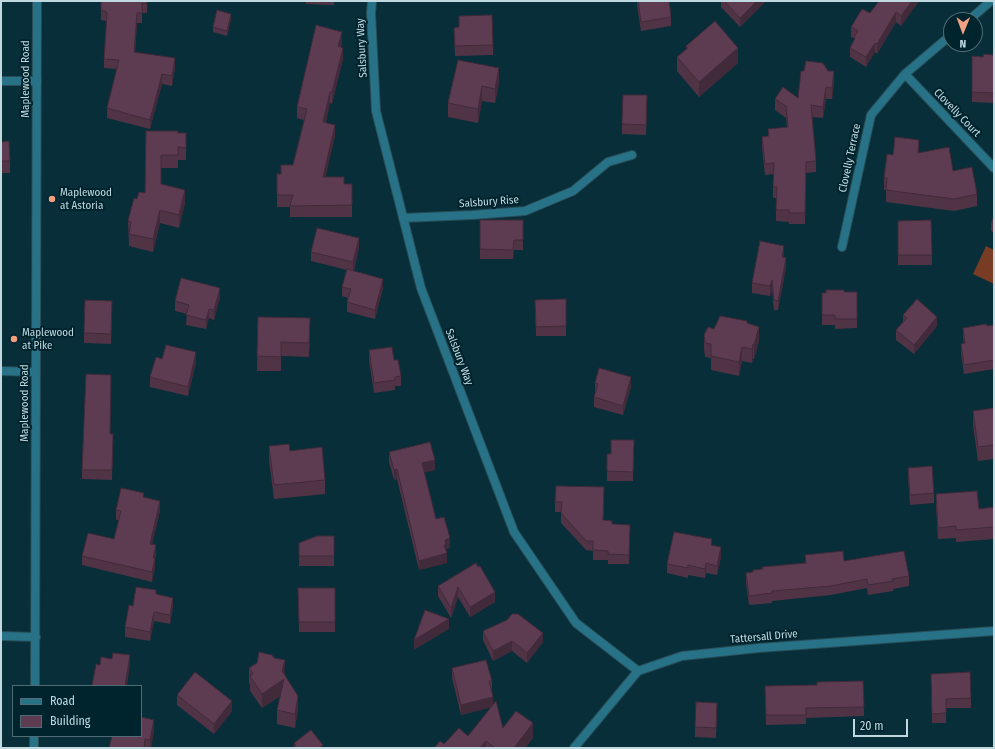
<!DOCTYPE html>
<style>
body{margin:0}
#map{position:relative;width:995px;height:749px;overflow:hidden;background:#072e39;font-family:"Fira Sans Condensed",sans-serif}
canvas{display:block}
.frame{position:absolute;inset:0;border:2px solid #c0d9e1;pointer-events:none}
.legend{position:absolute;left:12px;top:685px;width:130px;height:52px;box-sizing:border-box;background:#00242e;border:1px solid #4d6c76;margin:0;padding:5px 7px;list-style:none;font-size:12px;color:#c0d9e1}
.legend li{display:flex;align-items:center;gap:8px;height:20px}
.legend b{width:20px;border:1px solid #4d6c76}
.north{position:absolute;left:943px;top:12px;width:40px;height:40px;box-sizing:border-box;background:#00242e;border:1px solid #4d6c76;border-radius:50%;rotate:181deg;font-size:11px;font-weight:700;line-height:16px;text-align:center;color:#c0d9e1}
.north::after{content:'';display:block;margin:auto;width:14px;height:18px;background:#f3a081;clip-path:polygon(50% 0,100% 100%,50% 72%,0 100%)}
.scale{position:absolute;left:853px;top:719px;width:55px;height:18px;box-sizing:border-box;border:2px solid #c0d9e1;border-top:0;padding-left:5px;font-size:12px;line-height:14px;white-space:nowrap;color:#c0d9e1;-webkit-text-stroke:3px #00242e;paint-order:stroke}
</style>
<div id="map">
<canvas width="995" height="749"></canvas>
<div class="frame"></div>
<ul class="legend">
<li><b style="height:5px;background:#287288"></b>Road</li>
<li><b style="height:11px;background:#5d3c51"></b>Building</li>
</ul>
<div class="north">N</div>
<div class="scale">20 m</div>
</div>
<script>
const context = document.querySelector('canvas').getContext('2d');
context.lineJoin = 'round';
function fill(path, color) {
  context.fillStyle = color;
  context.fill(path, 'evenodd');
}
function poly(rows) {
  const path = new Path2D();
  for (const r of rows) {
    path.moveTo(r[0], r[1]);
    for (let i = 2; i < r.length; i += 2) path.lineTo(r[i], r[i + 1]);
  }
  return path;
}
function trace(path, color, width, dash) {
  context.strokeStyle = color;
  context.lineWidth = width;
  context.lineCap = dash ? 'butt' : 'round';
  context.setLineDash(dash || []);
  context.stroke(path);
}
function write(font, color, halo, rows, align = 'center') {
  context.font = font + ' "Fira Sans Condensed",sans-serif';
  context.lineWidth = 4;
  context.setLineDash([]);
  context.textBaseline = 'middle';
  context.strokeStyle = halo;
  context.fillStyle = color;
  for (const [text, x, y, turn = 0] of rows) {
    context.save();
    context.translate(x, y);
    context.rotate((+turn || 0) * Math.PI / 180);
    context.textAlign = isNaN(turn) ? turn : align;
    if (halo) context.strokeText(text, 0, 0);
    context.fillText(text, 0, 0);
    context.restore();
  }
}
const green = poly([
 [986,246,994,250,994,284,973,274]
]);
const minor = poly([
 [372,1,371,13,376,111,421,288,514,532,576,623,638,671],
 [969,20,991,1],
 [905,74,994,168],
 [1,81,37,81],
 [403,218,472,215,525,211,573,191,608,162,632,155],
 [842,247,871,115,905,74,951,35],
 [1,371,36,372],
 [1,636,36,637]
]);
const tertiary = poly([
 [35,686,37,1],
 [34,748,34,736],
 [574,748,638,671,682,656,759,648,994,631]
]);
const wall = poly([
 [101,1,147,1,147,13,142,13,142,23,137,23,135,52,175,67,172,86,162,84,150,129,107,118,107,108,117,69,104,68,104,59,107,22,106,22,106,21,101,20],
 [306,1,334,1,334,5,306,4],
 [637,1,669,1,671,17,671,26,641,31,637,5],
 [721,1,766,1,740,27,721,7],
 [919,1,901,26,896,22,877,54,875,52,866,67,850,57,850,48,854,41,854,38,851,37,851,27,870,13],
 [231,19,227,36,213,32,213,27],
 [454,28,493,45,493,55,455,56],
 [342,43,341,47,343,59,332,104,330,103,326,122,335,136,325,177,344,184,352,184,352,217,290,217,290,207,277,207,277,174,281,174,293,165,304,120,297,118,297,107],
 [686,46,738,63,699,97,677,71,677,57,686,49],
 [994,55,994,103,972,102,972,56,983,57],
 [458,60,499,83,495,103,482,101,478,123,448,117,448,103],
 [834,83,832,99,826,99,823,118,812,117,816,161,816,172,806,173,805,224,789,224,789,222,776,221,776,198,773,198,773,174,765,175,762,148,762,137,768,136,768,129,787,128,786,118,775,110,775,99,798,98],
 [647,105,646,135,622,134,622,124],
 [146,131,178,133,186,133,186,160,178,160,178,168,161,168,161,184,185,203,179,228,160,223,153,252,129,246,128,221,137,199,145,193],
 [1,142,10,161,10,173,1,173],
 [919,153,953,171,977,194,977,206,954,211,886,202,886,190,884,190,884,178,893,155],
 [994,217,994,233,991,231,991,222],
 [480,220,523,220,523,250,514,250,513,259,480,259],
 [931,220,932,265,898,265,898,221],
 [359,248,354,271,383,288,375,319,347,312,347,302,348,298,342,296,342,287,347,270,311,261,311,252],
 [784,255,784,257,786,268,778,310,774,310,772,290,770,296,752,293,752,283],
 [844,292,857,292,857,328,835,329,835,325,822,325,822,293],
 [220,297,214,320,209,318,206,329,186,325,187,314,175,311,175,301],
 [566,299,566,336,536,336,535,300],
 [112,311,111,344,84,343,84,333],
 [903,315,937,326,914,354,896,340,896,330,903,322],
 [258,317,310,332,309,357,281,356,281,371,257,371],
 [747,323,759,341,754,359,753,359,752,363,742,361,739,376,711,370,711,358,705,357,704,349,704,335,714,329],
 [994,325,994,369,964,374,961,354,961,344,964,344,963,337,963,328,987,326],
 [369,350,394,360,401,376,401,386,395,386,395,390,374,393,369,360],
 [162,359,196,362,188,396,150,387,150,377],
 [595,383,631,387,623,415,594,407,594,397,596,393,595,393],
 [994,408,994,459,978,461,973,425,973,411],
 [110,434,113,434,112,480,82,479,82,470],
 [634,440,633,481,607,481,607,454,611,454],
 [269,446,290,451,325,480,325,494,274,499,269,460],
 [389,452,435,470,424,472,436,519,450,548,446,549,447,563,419,570,397,479,394,480,389,462],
 [908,468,934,493,934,503,910,505,908,477],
 [936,494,979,509,994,507,994,539,956,542,956,538,938,539,936,506],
 [144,497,160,511,152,544,156,555,155,558,155,568,152,582,82,565,82,556,114,539,119,520,116,520,116,510],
 [604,497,603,520,612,524,630,525,629,564,608,564,608,560,593,560,593,551,586,550,561,523,561,512,555,512,555,502],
 [334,536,334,566,299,566,299,543],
 [712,546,721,557,717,575,706,573,705,578,688,575,688,578,667,573,667,564],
 [805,555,844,561,909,576,909,586,893,589,893,591,868,595,867,588,831,595,772,601,772,603,749,605,746,583,746,573,753,572,762,569,762,567,805,563],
 [476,563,495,602,470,617,458,597,451,618,438,596,438,586],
 [298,588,335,588,335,632,299,632],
 [156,595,173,607,170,624,154,621,150,641,125,637,125,627,133,606],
 [483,631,543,642,527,663,512,651,493,661,483,640],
 [249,668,285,675,298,710,295,728,277,724,277,710,280,696,262,708,250,691,250,684,249,683],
 [452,668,492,681,492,689,493,704,503,728,533,738,525,748,434,748,468,736,491,707,461,715,452,678],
 [931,674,971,698,971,708,946,708,946,723,932,723],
 [863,681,864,716,806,718,806,724,766,725,765,686,817,685],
 [177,695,232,711,214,734,177,705],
 [717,712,716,738,695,737,695,727],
 [154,731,151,748,109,748],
 [294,743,323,748,294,748]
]);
const shadedWall = poly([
 [757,1,766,1,740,27,740,18],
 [912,1,919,1,901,26,901,16],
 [896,12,896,22,877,54,877,44],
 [137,13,137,23,134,61,134,52],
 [231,14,231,19,227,36,227,31],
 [342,32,342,43,338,58,338,46],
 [875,43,875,52,866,67,866,57],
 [343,48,343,59,332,104,332,92],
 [738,48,738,63,699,97,699,82],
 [175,58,175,67,172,86,172,76],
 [499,68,499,83,495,103,495,89],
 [834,71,834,83,832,99,832,88],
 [162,74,162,84,150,129,150,120],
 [482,86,482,101,478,123,478,109],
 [826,87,826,99,823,118,823,107],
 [330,92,330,103,323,133,323,122],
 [335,125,335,136,323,189,323,177],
 [919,140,919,152,918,166,918,153],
 [185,190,185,203,179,228,179,215],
 [160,210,160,223,153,252,153,239],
 [359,238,359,248,353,272,353,262],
 [784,246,784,255,782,267,782,257],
 [786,258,786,268,778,310,778,301],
 [383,279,383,288,375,319,375,310],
 [772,280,772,290,770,296,770,286],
 [220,288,220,297,214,320,214,310],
 [209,309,209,318,206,329,206,320],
 [937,317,937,326,914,354,914,345],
 [759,327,759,341,754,359,754,345],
 [753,344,753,359,752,363,752,349],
 [742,347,742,361,739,376,739,362],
 [196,352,196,362,188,396,188,387],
 [631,377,631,387,623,415,623,406],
 [435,460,435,470,422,473,422,463],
 [397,469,397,479,394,480,394,470],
 [160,501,160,511,150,554,150,544],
 [450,538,450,548,446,549,447,563,419,570,419,561,444,545,445,540],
 [156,545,156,555,153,568,153,558],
 [721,547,721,557,717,575,717,566],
 [155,558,155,568,152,582,152,572],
 [706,563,706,573,705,578,705,569],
 [458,587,458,597,451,618,451,608],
 [495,592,495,602,470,617,470,607],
 [173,598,173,607,170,624,170,615],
 [154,612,154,621,150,641,150,632],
 [449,619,449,629,414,650,414,640],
 [543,633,543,642,527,663,527,653],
 [512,641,512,651,493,661,493,651],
 [130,655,130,665,127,686,125,686],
 [285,660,284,694,262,708,262,694,282,671],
 [298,696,298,710,295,728,295,714],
 [493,697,493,707,461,715,461,705],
 [232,701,232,711,214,734,214,724],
 [154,720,154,731,151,748,150,748,150,740],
 [533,723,533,738,525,748,514,748],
 [486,741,486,748,480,748]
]);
const building = poly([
 [101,1,147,1,147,4,142,3,142,13,137,13,134,52,175,58,172,76,162,74,150,120,107,108,119,60,104,59,107,13,106,13,106,11,101,11,101,1],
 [638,1,669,1,671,17,641,22,638,1],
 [724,1,757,1,740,18,724,1],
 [879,1,912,1,901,16,896,12,877,44,875,43,866,57,850,48,855,38,854,37,858,31,851,27,862,9,870,13,879,1],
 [217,10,231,14,227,31,213,27,217,10],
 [492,15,493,45,455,46,454,28,459,27,459,16,492,15],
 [715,21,738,48,699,82,677,57,688,48,686,46,715,21],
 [316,25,342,32,338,46,343,48,332,92,330,92,323,122,335,125,323,177,344,177,344,184,352,184,352,205,290,206,293,195,277,195,277,174,281,174,281,165,293,165,307,109,297,107,316,25],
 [984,54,994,55,994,93,972,92,972,56,983,57,984,54],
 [458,60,499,68,495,89,482,86,478,109,448,103,458,60],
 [806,61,823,63,828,71,834,71,832,88,826,87,823,107,811,105,816,161,806,162,805,213,789,213,789,210,776,210,777,187,773,187,774,163,765,164,762,137,769,136,768,129,788,127,786,106,775,99,783,87,798,98,801,71,804,71,806,61],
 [623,95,647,95,646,125,622,124,623,95],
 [146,131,178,131,178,133,186,133,186,148,178,147,178,155,161,155,161,184,185,190,179,215,160,210,153,239,129,234,131,222,128,221,134,198,137,199,139,192,145,193,146,131],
 [895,137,919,140,918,153,949,147,953,171,972,167,977,194,954,199,886,190,887,178,884,178,887,154,893,155,895,137],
 [9,141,10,161,1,161,1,142,9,141],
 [994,217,994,223,991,222,994,217],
 [480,220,523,220,523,240,514,240,513,250,480,249,480,220],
 [931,220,932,255,898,255,898,221,931,220],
 [317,228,359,238,353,262,311,252,317,228],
 [760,241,784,246,782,257,786,258,778,301,774,300,772,280,770,286,752,283,760,241],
 [347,269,383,279,375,310,347,302,351,289,342,287,347,269],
 [181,278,220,288,214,310,209,309,206,320,186,315,189,305,175,301,181,278],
 [826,290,844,290,844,292,857,292,857,319,835,319,835,315,822,315,822,293,826,293,826,290],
 [566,299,566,326,536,327,535,300,566,299],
 [917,299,937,317,914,345,896,330,907,318,903,315,917,299],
 [85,300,112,301,111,334,84,333,85,300],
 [720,316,747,321,747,323,759,327,754,345,753,344,752,349,742,347,739,362,711,356,711,344,705,343,704,335,708,327,714,329,720,316],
 [258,317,310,318,309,343,281,342,281,357,257,356,258,317],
 [986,324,987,326,994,325,994,360,964,365,961,344,965,343,963,328,986,324],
 [166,345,196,352,188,387,150,377,156,357,162,359,166,345],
 [392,347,394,360,398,360,401,376,395,377,395,380,374,383,369,350,392,347],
 [599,368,631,377,623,406,594,397,598,384,595,383,599,368],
 [86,374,111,375,110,434,113,434,112,470,82,470,86,374],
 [994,408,994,445,978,447,973,411,994,408],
 [611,440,634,440,633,472,607,471,607,454,611,454,611,440],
 [430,442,435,460,422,463,436,519,444,517,450,538,445,540,446,545,444,545,447,553,419,561,397,469,394,470,389,452,430,442],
 [289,444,290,451,322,447,325,480,274,485,269,446,289,444],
 [932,466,934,493,910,495,908,468,932,466],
 [556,486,604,487,603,520,612,521,612,524,630,525,629,555,608,554,608,551,593,550,593,541,586,541,561,513,562,502,555,502,556,486],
 [121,488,144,493,143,497,160,501,150,544,156,545,153,558,155,558,152,572,82,556,88,533,114,539,121,511,116,510,121,488],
 [977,491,979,509,994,507,994,527,956,530,956,526,938,528,936,494,977,491],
 [674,532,712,539,711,545,721,547,717,566,706,563,705,569,688,565,688,568,667,564,674,532],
 [317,536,334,536,334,556,299,556,299,543,317,536],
 [843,551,844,561,904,551,909,576,892,579,893,581,868,585,867,579,831,586,772,591,772,593,749,596,746,573,753,572,753,570,763,569,762,567,806,563,805,555,843,551],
 [476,563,478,567,480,566,495,592,470,607,458,587,451,608,438,586,476,563],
 [136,587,156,590,156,594,173,598,170,615,154,612,150,632,125,627,129,605,133,606,136,587],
 [298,588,335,588,335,622,299,622,298,588],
 [425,610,449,619,414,640,425,610],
 [512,614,518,614,543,633,527,653,512,641,493,651,483,631,507,620,512,614],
 [259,652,272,655,274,658,285,660,282,671,298,696,295,714,277,710,284,679,262,694,250,676,253,674,249,668,257,663,259,652],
 [113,653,130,655,125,686,92,686,96,664,100,665,101,657,112,659,113,653],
 [486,660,492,681,489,681,493,697,461,705,452,668,486,660],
 [195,672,232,701,214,724,177,695,195,672],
 [970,672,971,698,946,699,946,713,932,714,931,674,970,672],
 [863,681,864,707,806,708,806,715,766,715,765,686,817,685,817,682,863,681],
 [496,701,503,728,516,711,533,723,514,748,495,748,486,741,480,748,434,748,440,741,444,744,459,728,468,736,496,701],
 [696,702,717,703,716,728,695,727,696,702],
 [141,717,154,720,150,740,145,739,144,748,109,748,112,736,141,736,141,717],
 [311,730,323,745,319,748,297,748,294,743,311,730]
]);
const markers = [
 [52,199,4,"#f3a081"],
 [14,339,4,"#f3a081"]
];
const streetNames = [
 ["Salsbury Way",362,48,-93],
 ["Maplewood Road",26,79,-90],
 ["Clovelly Court",957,113,46],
 ["Clovelly Terrace",850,158,-78],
 ["Salsbury Rise",489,202,-4],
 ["Salsbury Way",459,357,69],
 ["Maplewood Road",25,403,-90],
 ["Tattersall Drive",764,637,-5]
];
const poiNames = [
 ["Maplewood",60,193],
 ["at Astoria",60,206],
 ["Maplewood",22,333],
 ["at Pike",22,346]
];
fill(green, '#783b24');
trace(minor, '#284d57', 10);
trace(tertiary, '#284d57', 10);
trace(minor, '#287288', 8);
trace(tertiary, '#287288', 8);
fill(wall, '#503446');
fill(shadedWall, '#412a39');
fill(building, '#5d3c51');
trace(building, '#412a39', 1);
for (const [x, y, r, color] of markers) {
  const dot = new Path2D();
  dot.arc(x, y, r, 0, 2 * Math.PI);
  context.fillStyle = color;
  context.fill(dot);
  trace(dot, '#00242e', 1.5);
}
write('11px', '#c0d9e1', '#00242e', streetNames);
write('11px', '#c0d9e1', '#00242e', poiNames, 'left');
</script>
